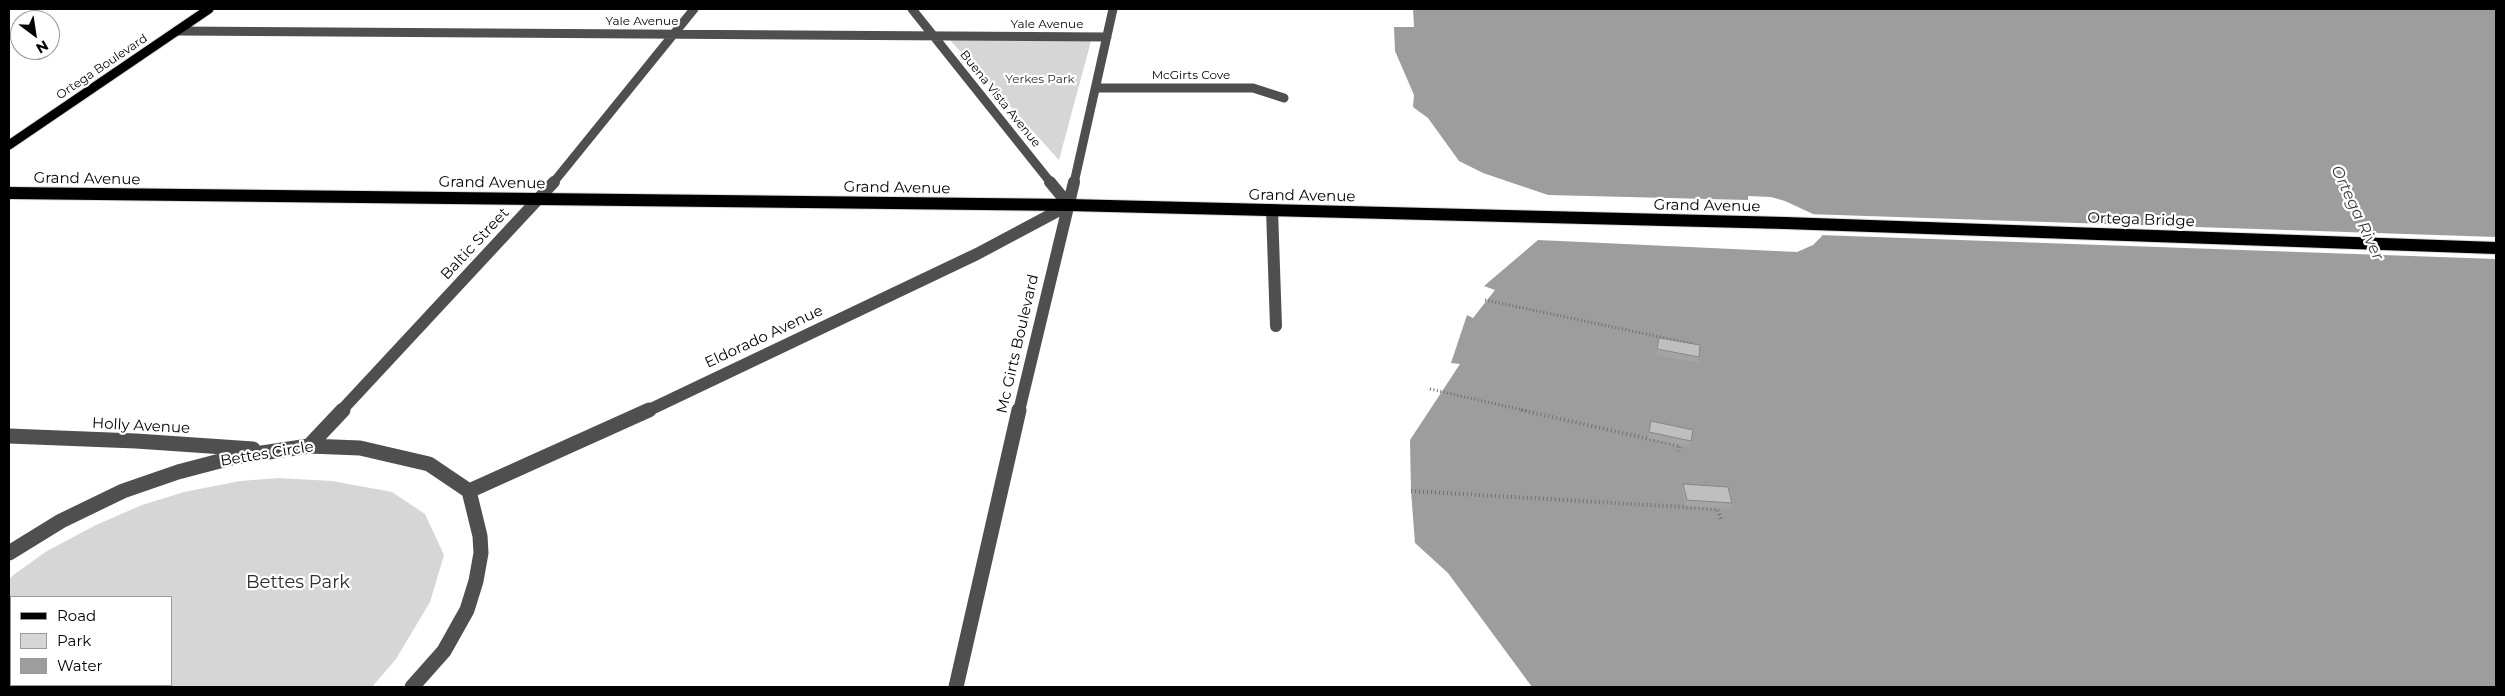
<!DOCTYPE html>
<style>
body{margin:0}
#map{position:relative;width:2505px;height:696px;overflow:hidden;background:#fff;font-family:Montserrat,sans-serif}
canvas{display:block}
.frame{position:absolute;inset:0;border:10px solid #000;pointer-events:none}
.legend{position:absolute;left:10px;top:596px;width:162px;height:90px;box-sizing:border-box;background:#fff;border:1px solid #999;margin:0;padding:6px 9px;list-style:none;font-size:15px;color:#000}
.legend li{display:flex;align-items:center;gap:10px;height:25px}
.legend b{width:25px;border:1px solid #999}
.north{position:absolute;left:10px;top:10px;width:50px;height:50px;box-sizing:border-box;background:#fff;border:1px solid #999;border-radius:50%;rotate:149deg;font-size:14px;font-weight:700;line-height:20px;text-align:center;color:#000}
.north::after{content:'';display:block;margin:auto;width:18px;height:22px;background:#000;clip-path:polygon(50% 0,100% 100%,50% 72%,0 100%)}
</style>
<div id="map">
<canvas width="2505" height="696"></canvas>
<div class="frame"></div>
<ul class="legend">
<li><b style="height:6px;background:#000"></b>Road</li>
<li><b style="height:14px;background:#d6d6d6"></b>Park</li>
<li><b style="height:14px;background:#9d9d9d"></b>Water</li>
</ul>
<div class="north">N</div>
</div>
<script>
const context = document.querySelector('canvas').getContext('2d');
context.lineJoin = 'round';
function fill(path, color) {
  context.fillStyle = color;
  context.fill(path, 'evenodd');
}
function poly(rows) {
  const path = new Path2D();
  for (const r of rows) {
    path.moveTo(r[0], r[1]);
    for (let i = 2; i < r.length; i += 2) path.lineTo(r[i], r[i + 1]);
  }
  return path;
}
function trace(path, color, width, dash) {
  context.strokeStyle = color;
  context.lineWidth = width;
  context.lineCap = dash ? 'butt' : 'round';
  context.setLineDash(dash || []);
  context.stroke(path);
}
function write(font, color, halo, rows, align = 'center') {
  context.font = font + ' Montserrat,sans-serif';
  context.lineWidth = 4.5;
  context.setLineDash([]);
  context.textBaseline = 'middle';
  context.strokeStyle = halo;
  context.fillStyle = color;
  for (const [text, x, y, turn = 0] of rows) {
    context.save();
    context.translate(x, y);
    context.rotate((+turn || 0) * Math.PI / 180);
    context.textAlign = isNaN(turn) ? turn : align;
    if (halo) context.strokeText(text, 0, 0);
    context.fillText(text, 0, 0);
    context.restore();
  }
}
const green = poly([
 [949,39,1091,41,1059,160],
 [279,478,332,481,392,492,425,514,444,555,430,602,396,659,372,687,9,687,9,579,16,573,47,551,96,525,142,505,184,492,240,481],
 [11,597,171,597,171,685,11,685]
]);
const water = poly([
 [1413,9,2496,9,2496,687,1532,687,1448,573,1415,543,1411,491,1410,440,1460,364,1451,363,1467,315,1473,318,1495,290,1484,286,1538,240,1797,252,1813,245,1822,236,1813,214,1785,201,1771,197,1748,196,1748,200,1548,195,1483,173,1459,161,1428,118,1413,107,1414,95,1395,51,1394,27,1414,27]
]);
const pier = poly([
 [1807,214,2496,237,2496,259,1819,235,1812,216]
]);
const pathFar1 = poly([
 [1485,300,1694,344],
 [1430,389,1527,411]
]);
const path = poly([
 [1521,410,1680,446,1678,451],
 [1411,491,1717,509,1722,521]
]);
const minorFar2 = poly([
 [912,9,1051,183],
 [177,31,1107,37],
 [1096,88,1253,88,1284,98],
 [553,183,694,9],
 [1074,183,1113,9]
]);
const minorFar1 = poly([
 [1272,210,1276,326],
 [341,411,554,182],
 [647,411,977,254,1069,205,1050,182],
 [1019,411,1074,182]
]);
const minor = poly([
 [9,436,136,441,253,449],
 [309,446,343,410],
 [469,491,649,410],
 [9,553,61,521,123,491,178,472,235,457,309,446,360,448,429,464,469,491,480,536,481,553,476,581,467,610,444,651,412,687],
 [956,687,1019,410]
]);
const majorFar1 = poly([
 [9,145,209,9]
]);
const major = poly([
 [9,193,1069,205,1785,223,2496,248]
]);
const wall = poly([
 [1659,338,1699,357,1698,363,1656,355],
 [1651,421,1691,441,1689,447,1648,438],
 [1683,484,1732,503,1731,509,1686,506,1682,490]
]);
const building = poly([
 [1659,338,1700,345,1699,357,1657,349,1659,338],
 [1651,421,1693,430,1691,441,1649,432,1651,421],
 [1683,484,1728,487,1732,503,1687,500,1683,484]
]);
const farStreetnames = [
 ["Yale Avenue",642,21],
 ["Yale Avenue",1047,24],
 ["Ortega Boulevard",102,67,-34],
 ["McGirts Cove",1191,75],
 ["Buena Vista Avenue",1000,99,51]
];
const farParknames = [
 ["Yerkes Park",1040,79]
];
const streetNames = [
 ["Grand Avenue",87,179,1],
 ["Grand Avenue",492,183,1],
 ["Grand Avenue",897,188,1],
 ["Grand Avenue",1302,196,1],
 ["Grand Avenue",1707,206,1],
 ["Ortega Bridge",2141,220,2],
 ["Baltic Street",475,244,-47],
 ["Eldorado Avenue",764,337,-25],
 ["Mc Girts Boulevard",1018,344,-77],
 ["Holly Avenue",141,426,3],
 ["Bettes Circle",267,454,-9]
];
const waterNames = [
 ["Ortega River",2357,213,65]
];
const nearParknames = [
 ["Bettes Park",298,583]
];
fill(green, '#d6d6d6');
fill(water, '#9d9d9d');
fill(pier, '#fff');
trace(majorFar1, '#dbdbdb', 11);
trace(major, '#dbdbdb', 14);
trace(pathFar1, '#717171', 3, [1, 2.5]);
trace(path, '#717171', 4, [1, 3]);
trace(minorFar2, '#4f4f4f', 9);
trace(minorFar1, '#4f4f4f', 12);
trace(minor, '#4f4f4f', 15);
trace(majorFar1, '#000', 9);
trace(major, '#000', 12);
fill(wall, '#a4a4a4');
fill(building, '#bfbfbf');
trace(building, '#868686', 1);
write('12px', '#000', '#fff', farStreetnames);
write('12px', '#2d2d2d', '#fff', farParknames);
write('15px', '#000', '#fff', streetNames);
write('italic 16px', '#3e3e3e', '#fff', waterNames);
write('18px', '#2d2d2d', '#fff', nearParknames);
</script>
